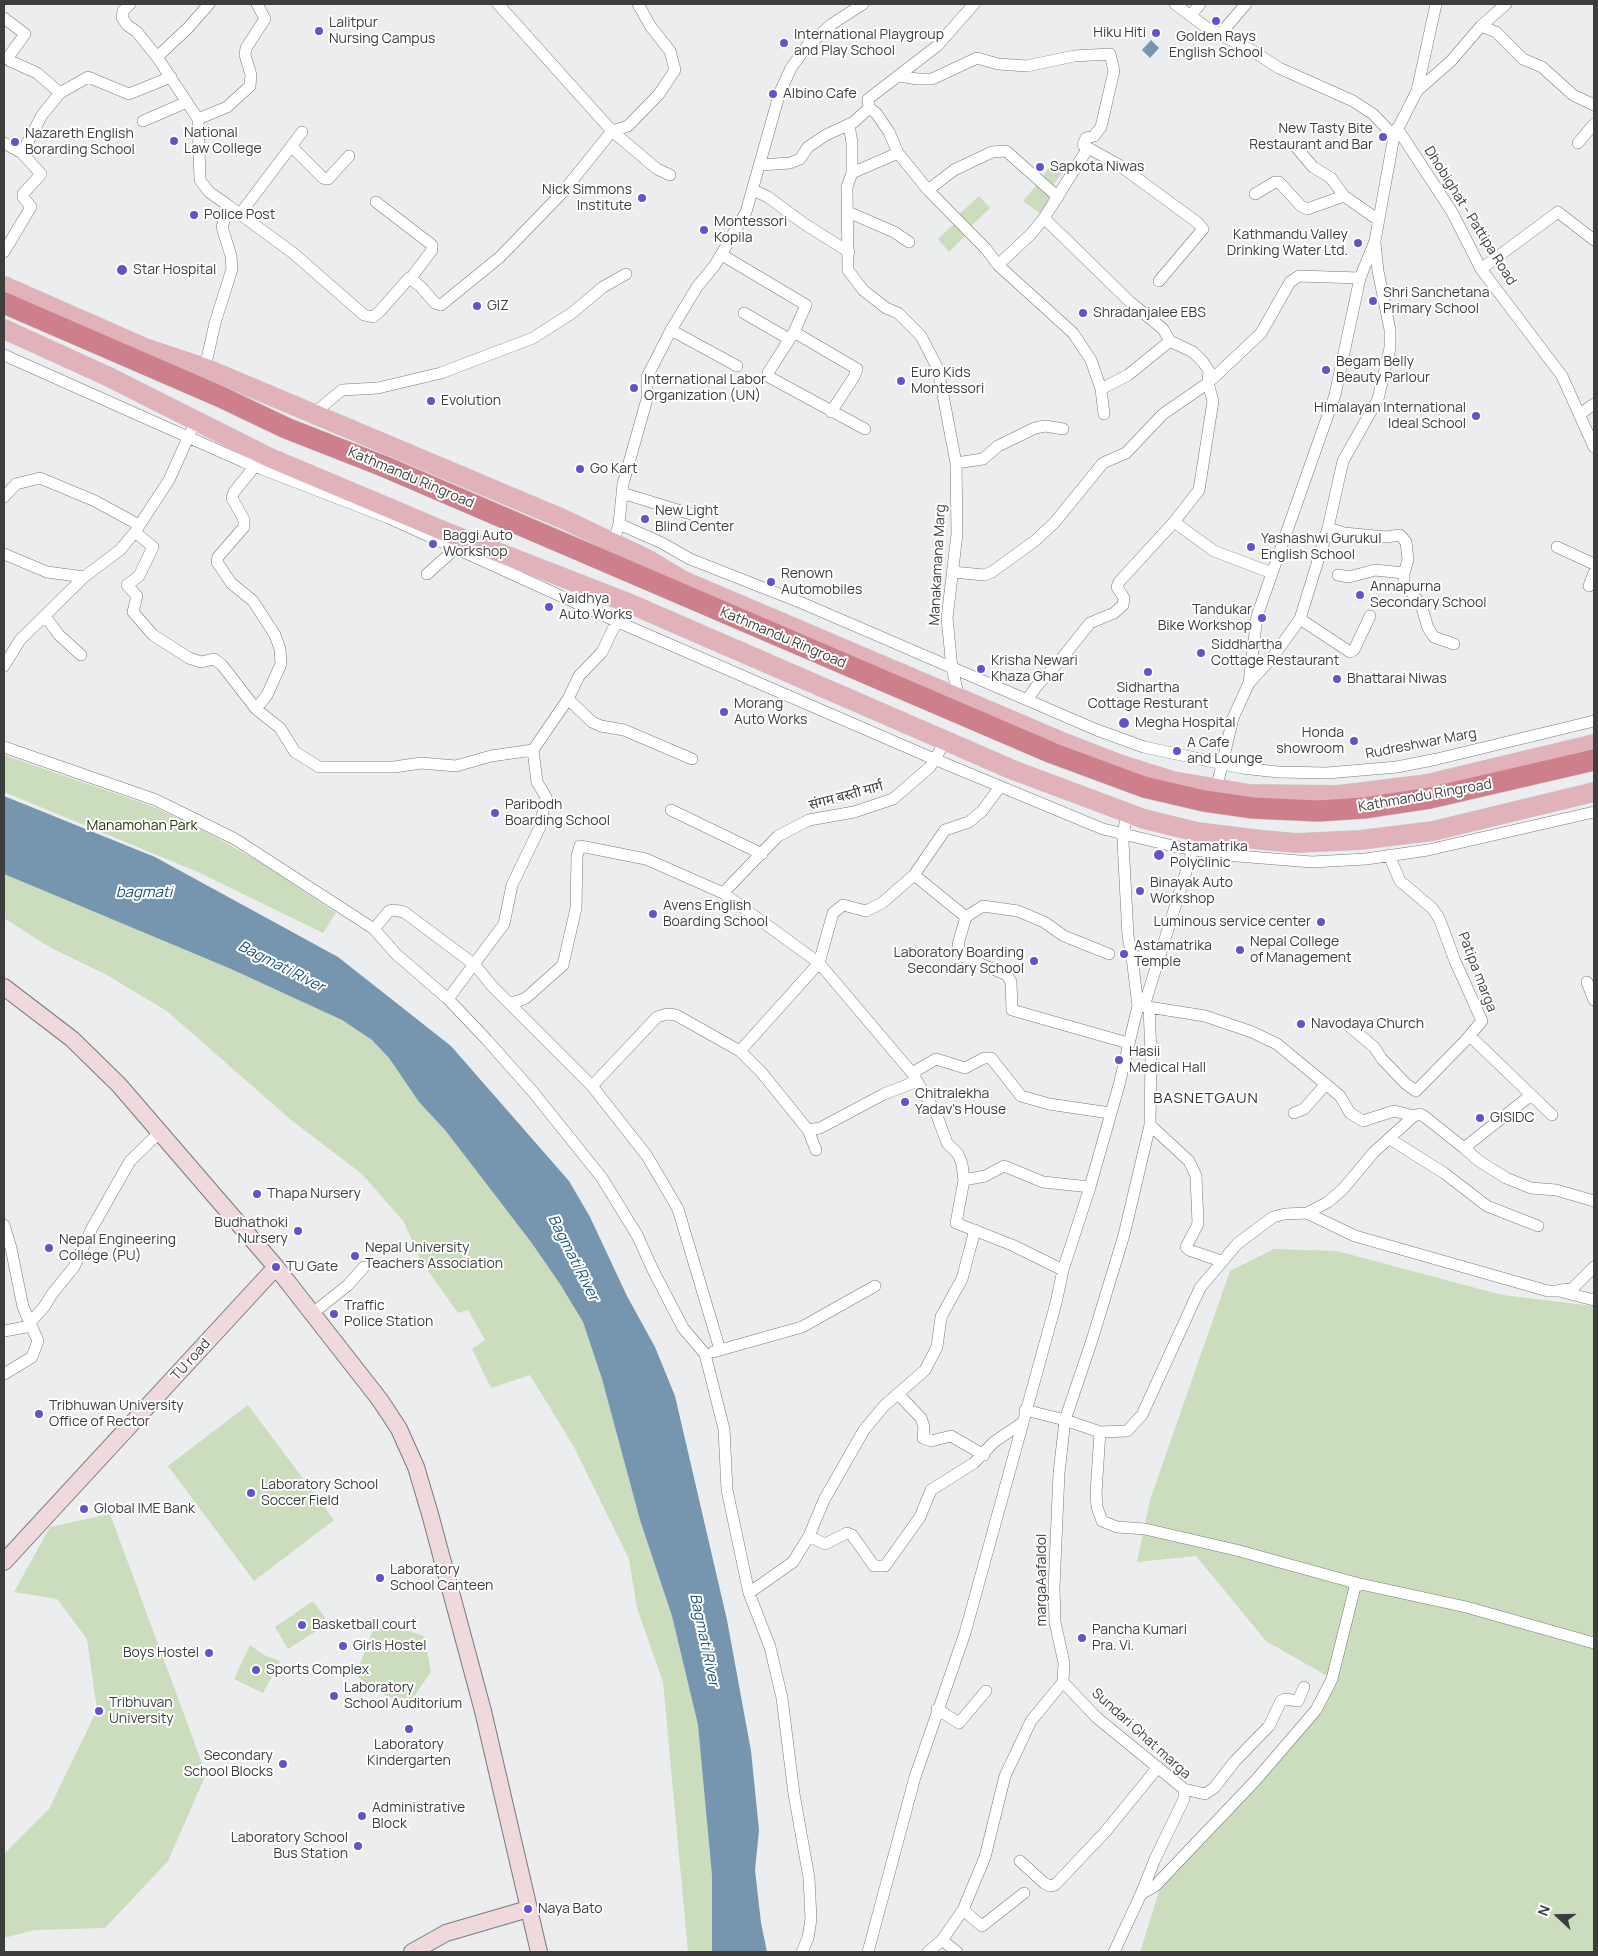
<!DOCTYPE html>
<meta charset="utf-8">
<style>
body{margin:0}
#map{position:relative;width:1598px;height:1956px;overflow:hidden;background:#ecedef;font-family:Manrope,sans-serif}
canvas{display:block}
.frame{position:absolute;inset:0;border:5px solid #3c3d3d;pointer-events:none}
.north{position:absolute;left:1533px;top:1891px;width:50px;height:50px;-webkit-text-stroke:4px #fff;paint-order:stroke;rotate:291deg;font-size:14px;font-weight:700;line-height:20px;text-align:center;color:#3c3d3d}
.north::after{content:'';display:block;margin:auto;width:18px;height:22px;background:#3c3d3d;clip-path:polygon(50% 0,100% 100%,50% 72%,0 100%)}
</style>
<div id="map">
<canvas width="1598" height="1956"></canvas>
<div class="frame"></div>
<div class="north">N</div>
</div>
<script>
const context = document.querySelector('canvas').getContext('2d');
context.lineJoin = 'round';
function fill(path, color) {
  context.fillStyle = color;
  context.fill(path, 'evenodd');
}
function poly(rows) {
  const path = new Path2D();
  for (const r of rows) {
    path.moveTo(r[0], r[1]);
    for (let i = 2; i < r.length; i += 2) path.lineTo(r[i], r[i + 1]);
  }
  return path;
}
function trace(path, color, width, dash) {
  context.strokeStyle = color;
  context.lineWidth = width;
  context.lineCap = dash ? 'butt' : 'round';
  context.setLineDash(dash || []);
  context.stroke(path);
}
function write(font, color, halo, rows, align = 'center') {
  context.font = font + ' Manrope,"Noto Sans Devanagari",sans-serif';
  context.lineWidth = 4;
  context.setLineDash([]);
  context.textBaseline = 'middle';
  context.strokeStyle = halo;
  context.fillStyle = color;
  for (const [text, x, y, turn = 0] of rows) {
    context.save();
    context.translate(x, y);
    context.rotate((+turn || 0) * Math.PI / 180);
    context.textAlign = isNaN(turn) ? turn : align;
    if (halo) context.strokeText(text, 0, 0);
    context.fillText(text, 0, 0);
    context.restore();
  }
}
const green = poly([
 [1052,163,1063,171,1052,187,1041,179],
 [1038,183,1056,197,1042,215,1023,201],
 [979,196,990,208,967,230,956,217],
 [955,223,966,235,949,252,938,239],
 [4,755,154,807,214,836,265,865,336,913,323,933,198,872,4,792],
 [4,874,231,969,342,1020,372,1040,389,1058,419,1102,445,1130,531,1242,560,1284,583,1322,602,1379,640,1520,672,1616,698,1725,712,1876,712,1952,688,1952,663,1682,637,1608,629,1559,574,1447,530,1375,491,1388,472,1349,485,1340,468,1310,458,1313,421,1261,404,1222,362,1174,291,1120,167,1011,105,974,51,948,4,918],
 [1274,1249,1337,1251,1502,1295,1594,1306,1594,1952,1140,1952,1161,1885,1309,1725,1334,1680,1266,1641,1196,1556,1137,1562,1150,1500,1230,1271],
 [248,1405,334,1520,254,1581,168,1466],
 [110,1514,206,1774,168,1861,105,1928,34,1930,4,1938,4,1854,49,1809,97,1710,87,1639,57,1599,14,1592,50,1527],
 [313,1601,329,1623,288,1649,275,1627],
 [377,1620,424,1636,431,1672,408,1705,367,1687,356,1674],
 [250,1645,264,1655,280,1661,263,1693,234,1679]
]);
const water = poly([
 [1151,40,1159,48,1150,58,1142,50],
 [4,796,155,857,338,957,451,1046,569,1181,590,1217,627,1296,655,1347,675,1396,727,1620,751,1751,759,1830,755,1870,761,1923,767,1952,712,1952,712,1876,698,1725,672,1616,640,1520,602,1379,583,1322,560,1284,531,1242,445,1130,419,1102,389,1058,372,1040,342,1020,231,969,4,874]
]);
const street = poly([
 [130,4,123,11,122,17,127,25,137,32,157,57,198,119,200,180,209,192,229,206],
 [498,4,612,131,657,169,670,175],
 [974,4,937,46,868,99,869,108,876,113,889,132,898,153,928,190,986,249,998,265,1073,333,1091,360,1101,389,1104,414],
 [1175,4,1207,28,1251,50,1279,68,1353,101,1373,114,1394,136],
 [1191,15,1200,4],
 [4,18,25,34,9,56,10,61,37,73,60,93],
 [1481,26,1496,32,1523,59,1542,67,1573,95,1594,105],
 [1221,33,1246,4],
 [157,57,188,28,209,4],
 [900,76,917,79,932,79,977,58,998,64,1027,66,1074,56,1110,54,1114,71,1101,127,1094,136,1086,138,1083,145,1119,165,1198,223,1203,229,1159,281],
 [1417,91,1451,61,1481,26,1506,4],
 [198,119,227,107,250,86,251,75,245,55,246,48,265,19,257,4],
 [143,121,187,102],
 [849,125,852,143,852,173,847,187,848,270,863,290,886,308,898,313,921,336,938,369,956,463,957,534,947,618,952,668,959,698],
 [1397,128,1452,212,1481,269,1562,376,1594,447],
 [4,143,22,153],
 [1578,143,1594,124],
 [292,147,323,178,328,179,349,156],
 [1296,147,1313,167,1331,178,1344,196,1377,219],
 [760,165,790,163,800,159,808,147,826,135,854,122,869,108],
 [852,173,898,153],
 [753,190,768,197,803,223,849,252],
 [928,190,954,170,992,152,1006,151,1058,197],
 [1255,194,1275,182,1279,182,1301,206,1307,209,1344,196],
 [376,202,432,245,432,250,411,278],
 [848,212,894,232,909,242],
 [240,214,302,132],
 [1044,218,1130,302,1163,329,1170,341,1193,352,1203,362,1209,371,1208,383,1261,333,1290,282,1299,276,1360,278],
 [4,252,31,207,23,197,23,194,41,174,22,153,42,115,60,93,88,77,129,94,171,77],
 [722,255,806,305,794,332,768,373,769,377,865,429],
 [998,265,1031,234,1044,218,1088,148],
 [1481,269,1558,212,1594,240],
 [744,313,789,339],
 [671,330,737,366],
 [794,332,857,369,854,377,831,412],
 [4,355,244,462,389,518,618,622,934,759,1103,829,1173,846,1225,855,1312,862,1366,859,1428,850,1594,812],
 [205,368,215,323,232,269,231,256,222,227,229,206,293,253,364,315,373,317,380,311,409,278,420,286,435,303,441,305,500,257,562,193,612,131,628,126,659,94,675,70,670,51,651,27,638,4],
 [1101,389,1128,375,1170,341],
 [313,414,342,390,378,388,441,373,533,338,572,313,603,287,626,274],
 [1580,414,1594,404],
 [956,463,983,459,998,446,1035,428,1045,426,1063,429],
 [255,466,234,492,232,498,244,520,244,527,218,557,217,562,231,583,253,601,275,635,280,649,281,664,267,695,256,709],
 [622,493,694,515],
 [4,497,16,484,40,478,95,501,139,525],
 [1174,522,1214,551,1272,573],
 [619,524,662,543,690,559,802,603,1097,730,1144,747,1242,768,1278,772,1327,773,1397,767,1437,759,1594,721],
 [1328,528,1344,533,1386,537,1400,535,1406,542,1408,560,1404,573,1404,586,1414,595,1422,608,1428,628,1434,637,1454,644],
 [135,532,153,547,139,576,127,585,137,596,133,612,153,635,189,658,201,662,214,659,222,665,256,709,280,728,295,752,319,767,394,767,421,763,456,766,491,756,533,750],
 [613,543,619,524,623,484,647,399,647,377,671,330,697,287,715,265,746,212,780,92,791,68,807,46,832,24,863,4],
 [1557,547,1594,564],
 [4,554,47,572,84,577],
 [953,572,984,575,992,572,1036,540,1055,522,1103,463,1126,453,1163,414,1208,383,1213,401,1199,490,1174,522,1119,582,1117,587,1124,598,1123,605,1114,613,1090,623,1058,663,1036,687,1027,700],
 [427,574,455,549],
 [1338,575,1349,577,1375,570,1404,573],
 [1589,586,1594,573],
 [45,616,59,635,81,655],
 [1300,619,1350,652,1354,650,1370,616],
 [4,666,20,640,84,577,120,550,135,532,169,480,191,431],
 [1249,683,1257,616,1335,395,1360,278,1375,241,1394,136,1417,91,1436,4],
 [568,699,592,722,601,726,624,730,692,759],
 [4,747,156,800,235,839,374,929,396,954,448,999,487,1040,533,1092,602,1178,637,1235,653,1270,683,1328,705,1354,724,1429,727,1490,749,1593,770,1647,782,1698,794,1794,809,1878,811,1919,808,1938,802,1952],
 [1216,790,1233,718,1249,683,1272,658,1300,619,1328,528,1343,461,1378,399,1390,348,1390,330,1378,271,1375,243],
 [671,810,762,854],
 [1126,813,1123,842,1128,936,1132,957,1161,956],
 [914,875,966,917,958,944,960,951,964,957,1007,975,1011,982,1012,1010,1128,1043],
 [723,893,778,836,809,820,854,812,893,799,930,767,946,740],
 [966,917,983,906,1018,911,1044,922,1064,936,1109,954],
 [374,929,389,911,394,910,404,912,475,965,492,986,592,1086,647,1156,678,1209,720,1350],
 [1587,982,1594,1000],
 [448,999,504,924,512,885,540,827,546,797,537,782,533,750,568,699,579,676,602,652,626,602],
 [508,1002,515,1002,526,998,563,965,576,908,577,856,580,846,646,859,723,893,819,963,912,1073,936,1113,947,1143,958,1154,962,1164,964,1180,956,1223,1012,1245,1063,1270],
 [1142,1006,1205,1016,1252,1032,1277,1044,1340,1096,1350,1113,1363,1121,1394,1111,1414,1116],
 [1144,1006,1195,843],
 [1149,1007,1151,1055,1150,1125,1124,1235,1092,1340,1065,1420,1100,1432,1127,1431,1142,1415,1200,1288,1237,1244,1273,1217,1285,1214,1307,1213,1355,1236,1548,1291,1559,1291,1594,1300],
 [1349,1026,1374,1047,1382,1059,1406,1084,1416,1091,1465,1041,1482,1021,1455,961,1439,918,1432,908,1400,881,1389,855],
 [1470,1036,1552,1115],
 [740,1051,819,963,833,913,843,905,866,911,882,903,914,875,945,830,969,822,982,811,1000,787],
 [912,1073,936,1059,965,1068,984,1058,991,1058,1021,1096,1049,1104,1110,1113],
 [592,1086,657,1017,667,1014,676,1015,740,1051,762,1073,808,1130,816,1150],
 [1531,1095,1464,1148,1479,1161,1506,1178,1531,1188,1556,1190,1594,1201],
 [1294,1113,1304,1109,1326,1084],
 [1150,1125,1189,1161,1196,1176,1198,1224,1186,1247,1189,1250,1221,1261],
 [808,1130,820,1128,884,1094,915,1082],
 [1390,1139,1444,1173,1487,1206,1538,1226],
 [964,1180,985,1176,1004,1166,1043,1182,1090,1187],
 [1307,1213,1328,1202,1343,1189,1374,1152,1414,1116,1420,1114,1425,1117,1464,1148],
 [4,1225,11,1248,23,1307,38,1341,32,1357,4,1374],
 [1560,1290,1572,1289,1594,1267],
 [313,1313,348,1285,364,1267],
 [4,1331,26,1327,44,1307,52,1294,74,1267,92,1228,130,1161,161,1131],
 [713,1352,802,1327,875,1286],
 [898,1394,921,1418,924,1427,923,1438,931,1441,951,1436,984,1455],
 [1100,1432,1096,1493,1097,1507,1102,1521,1117,1527,1145,1529,1236,1550,1356,1583,1466,1607,1594,1643],
 [809,1536,825,1544,847,1533,852,1535,874,1566,885,1566,920,1517,931,1490,974,1463,994,1442,1022,1423],
 [749,1593,793,1562,809,1536,824,1500,864,1430,884,1406,925,1370,937,1347,941,1317,962,1279,975,1230],
 [1063,1682,1096,1717,1184,1789,1184,1799,1155,1859,1141,1894],
 [937,1709,959,1723,986,1691],
 [1184,1789,1205,1794,1214,1788,1235,1761,1269,1726,1281,1701,1285,1699,1298,1701,1304,1687],
 [1020,1861,1044,1883,1050,1886,1055,1885,1106,1831,1158,1767],
 [963,1910,982,1926,1024,1893],
 [942,1940,957,1952],
 [868,1952,915,1777,965,1633,1056,1303,1063,1270,1090,1187,1119,1085,1138,1006,1132,957],
 [928,1952,942,1940,963,1910,985,1857,1005,1776,1031,1721,1063,1682,1064,1663,1055,1622,1054,1588,1059,1473,1065,1420,1025,1410],
 [1114,1952,1141,1894,1155,1886,1255,1781,1316,1710,1332,1679,1356,1583]
]);
const secondary = poly([
 [4,987,72,1039,119,1085,276,1267,380,1400,399,1429,416,1467,430,1514,483,1711,539,1952],
 [4,1562,276,1267],
 [412,1952,446,1933,528,1909]
]);
const primary = poly([
 [4,286,145,348,205,368,563,519,647,559,684,581,1060,741,1122,765,1173,781,1250,794,1338,795,1427,784,1594,744],
 [4,329,107,376,268,457,446,532,626,602,1013,770,1144,819,1197,832,1262,840,1296,843,1360,840,1433,831,1594,792]
]);
const highway = poly([
 [4,303,221,397,286,428,383,466,1052,753,1144,787,1204,801,1253,808,1318,811,1364,808,1430,798,1594,760]
]);
const markers = [
 [1216,21,5,"#6452cb"],
 [319,31,5,"#6452cb"],
 [1156,33,5,"#6452cb"],
 [784,43,5,"#6452cb"],
 [773,94,5,"#6452cb"],
 [1383,137,5,"#6452cb"],
 [174,141,5,"#6452cb"],
 [15,142,5,"#6452cb"],
 [1040,167,5,"#6452cb"],
 [642,198,5,"#6452cb"],
 [194,215,5,"#6452cb"],
 [704,230,5,"#6452cb"],
 [1358,243,5,"#6452cb"],
 [122,270,6,"#6452cb"],
 [1373,301,5,"#6452cb"],
 [477,306,5,"#6452cb"],
 [1083,313,5,"#6452cb"],
 [1326,370,5,"#6452cb"],
 [901,381,5,"#6452cb"],
 [634,388,5,"#6452cb"],
 [431,401,5,"#6452cb"],
 [1476,416,5,"#6452cb"],
 [580,469,5,"#6452cb"],
 [645,519,5,"#6452cb"],
 [433,544,5,"#6452cb"],
 [1251,547,5,"#6452cb"],
 [771,582,5,"#6452cb"],
 [1360,595,5,"#6452cb"],
 [549,607,5,"#6452cb"],
 [1262,618,5,"#6452cb"],
 [1201,653,5,"#6452cb"],
 [981,669,5,"#6452cb"],
 [1148,672,5,"#6452cb"],
 [1337,679,5,"#6452cb"],
 [724,712,5,"#6452cb"],
 [1124,723,6,"#6452cb"],
 [1354,741,5,"#6452cb"],
 [1177,751,5,"#6452cb"],
 [495,813,5,"#6452cb"],
 [1159,855,6,"#6452cb"],
 [1140,891,5,"#6452cb"],
 [653,914,5,"#6452cb"],
 [1321,922,5,"#6452cb"],
 [1240,950,5,"#6452cb"],
 [1124,954,5,"#6452cb"],
 [1034,961,5,"#6452cb"],
 [1301,1024,5,"#6452cb"],
 [1119,1060,5,"#6452cb"],
 [905,1102,5,"#6452cb"],
 [1480,1118,5,"#6452cb"],
 [257,1194,5,"#6452cb"],
 [298,1231,5,"#6452cb"],
 [49,1248,5,"#6452cb"],
 [355,1256,5,"#6452cb"],
 [276,1267,5,"#6452cb"],
 [334,1314,5,"#6452cb"],
 [39,1414,5,"#6452cb"],
 [251,1493,5,"#6452cb"],
 [84,1509,5,"#6452cb"],
 [380,1578,5,"#6452cb"],
 [302,1625,5,"#6452cb"],
 [1082,1638,5,"#6452cb"],
 [343,1646,5,"#6452cb"],
 [209,1653,5,"#6452cb"],
 [256,1670,5,"#6452cb"],
 [334,1696,5,"#6452cb"],
 [99,1711,5,"#6452cb"],
 [409,1729,5,"#6452cb"],
 [283,1764,5,"#6452cb"],
 [362,1816,5,"#6452cb"],
 [358,1846,5,"#6452cb"],
 [528,1909,5,"#6452cb"]
];
const poiNames = [
 ["Lalitpur",329,23],
 ["Nursing Campus",329,39],
 ["Hiku Hiti",1146,33,"right"],
 ["International Playgroup",794,35],
 ["and Play School",794,51],
 ["Golden Rays",1216,37,"center"],
 ["English School",1216,53,"center"],
 ["Albino Cafe",783,94],
 ["New Tasty Bite",1373,129,"right"],
 ["Restaurant and Bar",1373,145,"right"],
 ["National",184,133],
 ["Law College",184,149],
 ["Nazareth English",25,134],
 ["Borarding School",25,150],
 ["Sapkota Niwas",1050,167],
 ["Nick Simmons",632,190,"right"],
 ["Institute",632,206,"right"],
 ["Police Post",204,215],
 ["Montessori",714,222],
 ["Kopila",714,238],
 ["Kathmandu Valley",1348,235,"right"],
 ["Drinking Water Ltd.",1348,251,"right"],
 ["Star Hospital",133,270],
 ["Shri Sanchetana",1383,293],
 ["Primary School",1383,309],
 ["GIZ",487,306],
 ["Shradanjalee EBS",1093,313],
 ["Begam Belly",1336,362],
 ["Beauty Parlour",1336,378],
 ["Euro Kids",911,373],
 ["Montessori",911,389],
 ["International Labor",644,380],
 ["Organization (UN)",644,396],
 ["Evolution",441,401],
 ["Himalayan International",1466,408,"right"],
 ["Ideal School",1466,424,"right"],
 ["Go Kart",590,469],
 ["New Light",655,511],
 ["Blind Center",655,527],
 ["Baggi Auto",443,536],
 ["Workshop",443,552],
 ["Yashashwi Gurukul",1261,539],
 ["English School",1261,555],
 ["Renown",781,574],
 ["Automobiles",781,590],
 ["Annapurna",1370,587],
 ["Secondary School",1370,603],
 ["Vaidhya",559,599],
 ["Auto Works",559,615],
 ["Tandukar",1252,610,"right"],
 ["Bike Workshop",1252,626,"right"],
 ["Siddhartha",1211,645],
 ["Cottage Restaurant",1211,661],
 ["Krisha Newari",991,661],
 ["Khaza Ghar",991,677],
 ["Bhattarai Niwas",1347,679],
 ["Sidhartha",1148,688,"center"],
 ["Cottage Resturant",1148,704,"center"],
 ["Morang",734,704],
 ["Auto Works",734,720],
 ["Megha Hospital",1135,723],
 ["Honda",1344,733,"right"],
 ["showroom",1344,749,"right"],
 ["A Cafe",1187,743],
 ["and Lounge",1187,759],
 ["Paribodh",505,805],
 ["Boarding School",505,821],
 ["Astamatrika",1170,847],
 ["Polyclinic",1170,863],
 ["Binayak Auto",1150,883],
 ["Workshop",1150,899],
 ["Avens English",663,906],
 ["Boarding School",663,922],
 ["Luminous service center",1311,922,"right"],
 ["Nepal College",1250,942],
 ["of Management",1250,958],
 ["Astamatrika",1134,946],
 ["Temple",1134,962],
 ["Laboratory Boarding",1024,953,"right"],
 ["Secondary School",1024,969,"right"],
 ["Navodaya Church",1311,1024],
 ["Hasii",1129,1052],
 ["Medical Hall",1129,1068],
 ["Chitralekha",915,1094],
 ["Yadav's House",915,1110],
 ["GISIDC",1490,1118],
 ["Thapa Nursery",267,1194],
 ["Budhathoki",288,1223,"right"],
 ["Nursery",288,1239,"right"],
 ["Nepal Engineering",59,1240],
 ["College (PU)",59,1256],
 ["Nepal University",365,1248],
 ["Teachers Association",365,1264],
 ["TU Gate",286,1267],
 ["Traffic",344,1306],
 ["Police Station",344,1322],
 ["Tribhuwan University",49,1406],
 ["Office of Rector",49,1422],
 ["Laboratory School",261,1485],
 ["Soccer Field",261,1501],
 ["Global IME Bank",94,1509],
 ["Laboratory",390,1570],
 ["School Canteen",390,1586],
 ["Basketball court",312,1625],
 ["Pancha Kumari",1092,1630],
 ["Pra. Vi.",1092,1646],
 ["Girls Hostel",353,1646],
 ["Boys Hostel",199,1653,"right"],
 ["Sports Complex",266,1670],
 ["Laboratory",344,1688],
 ["School Auditorium",344,1704],
 ["Tribhuvan",109,1703],
 ["University",109,1719],
 ["Laboratory",409,1745,"center"],
 ["Kindergarten",409,1761,"center"],
 ["Secondary",273,1756,"right"],
 ["School Blocks",273,1772,"right"],
 ["Administrative",372,1808],
 ["Block",372,1824],
 ["Laboratory School",348,1838,"right"],
 ["Bus Station",348,1854,"right"],
 ["Naya Bato",538,1909]
];
const streetNames = [
 ["Dhobighat - Pattipa Road",1470,216,58],
 ["Kathmandu Ringroad",411,478,23],
 ["Manakamana Marg",938,565,-87],
 ["Kathmandu Ringroad",783,638,23],
 ["Rudreshwar Marg",1421,744,-11],
 ["संगम बस्ती मार्ग",846,796,-15],
 ["Kathmandu Ringroad",1425,796,-10],
 ["Patipa marga",1477,972,69],
 ["TU road",191,1360,-48],
 ["margaAafaldol",1042,1580,-90],
 ["Sundari Ghat marga",1141,1734,42]
];
const parkNames = [
 ["Manamohan Park",142,826]
];
const waterNames = [
 ["bagmati",144,893],
 ["Bagmati River",281,967,27],
 ["Bagmati River",573,1258,63],
 ["Bagmati River",704,1640,78]
];
const neighbourhoodNames = [
 ["BASNETGAUN",1206,1099]
];
fill(green, '#cbddbc');
fill(water, '#7596ae');
trace(street, '#797a7b', 12);
trace(secondary, '#797a7b', 18);
trace(primary, '#c8c9c9', 20);
trace(highway, '#c8c9c9', 22);
trace(street, '#fff', 11);
trace(secondary, '#f0d9dc', 16);
trace(primary, '#e2b2ba', 19);
trace(highway, '#ce7f8c', 21);
for (const [x, y, r, color] of markers) {
  const dot = new Path2D();
  dot.arc(x, y, r, 0, 2 * Math.PI);
  context.fillStyle = color;
  context.fill(dot);
  trace(dot, '#fff', 2);
}
write('14px', '#3c3d3d', '#fff', poiNames, 'left');
write('14px', '#3c3d3d', '#fff', streetNames);
write('14px', '#203601', '#fff', parkNames);
write('italic 15px', '#1e5578', '#fff', waterNames);
context.letterSpacing = '1px';
write('15px', '#323334', '#fff', neighbourhoodNames);
context.letterSpacing = '0px';
</script>
